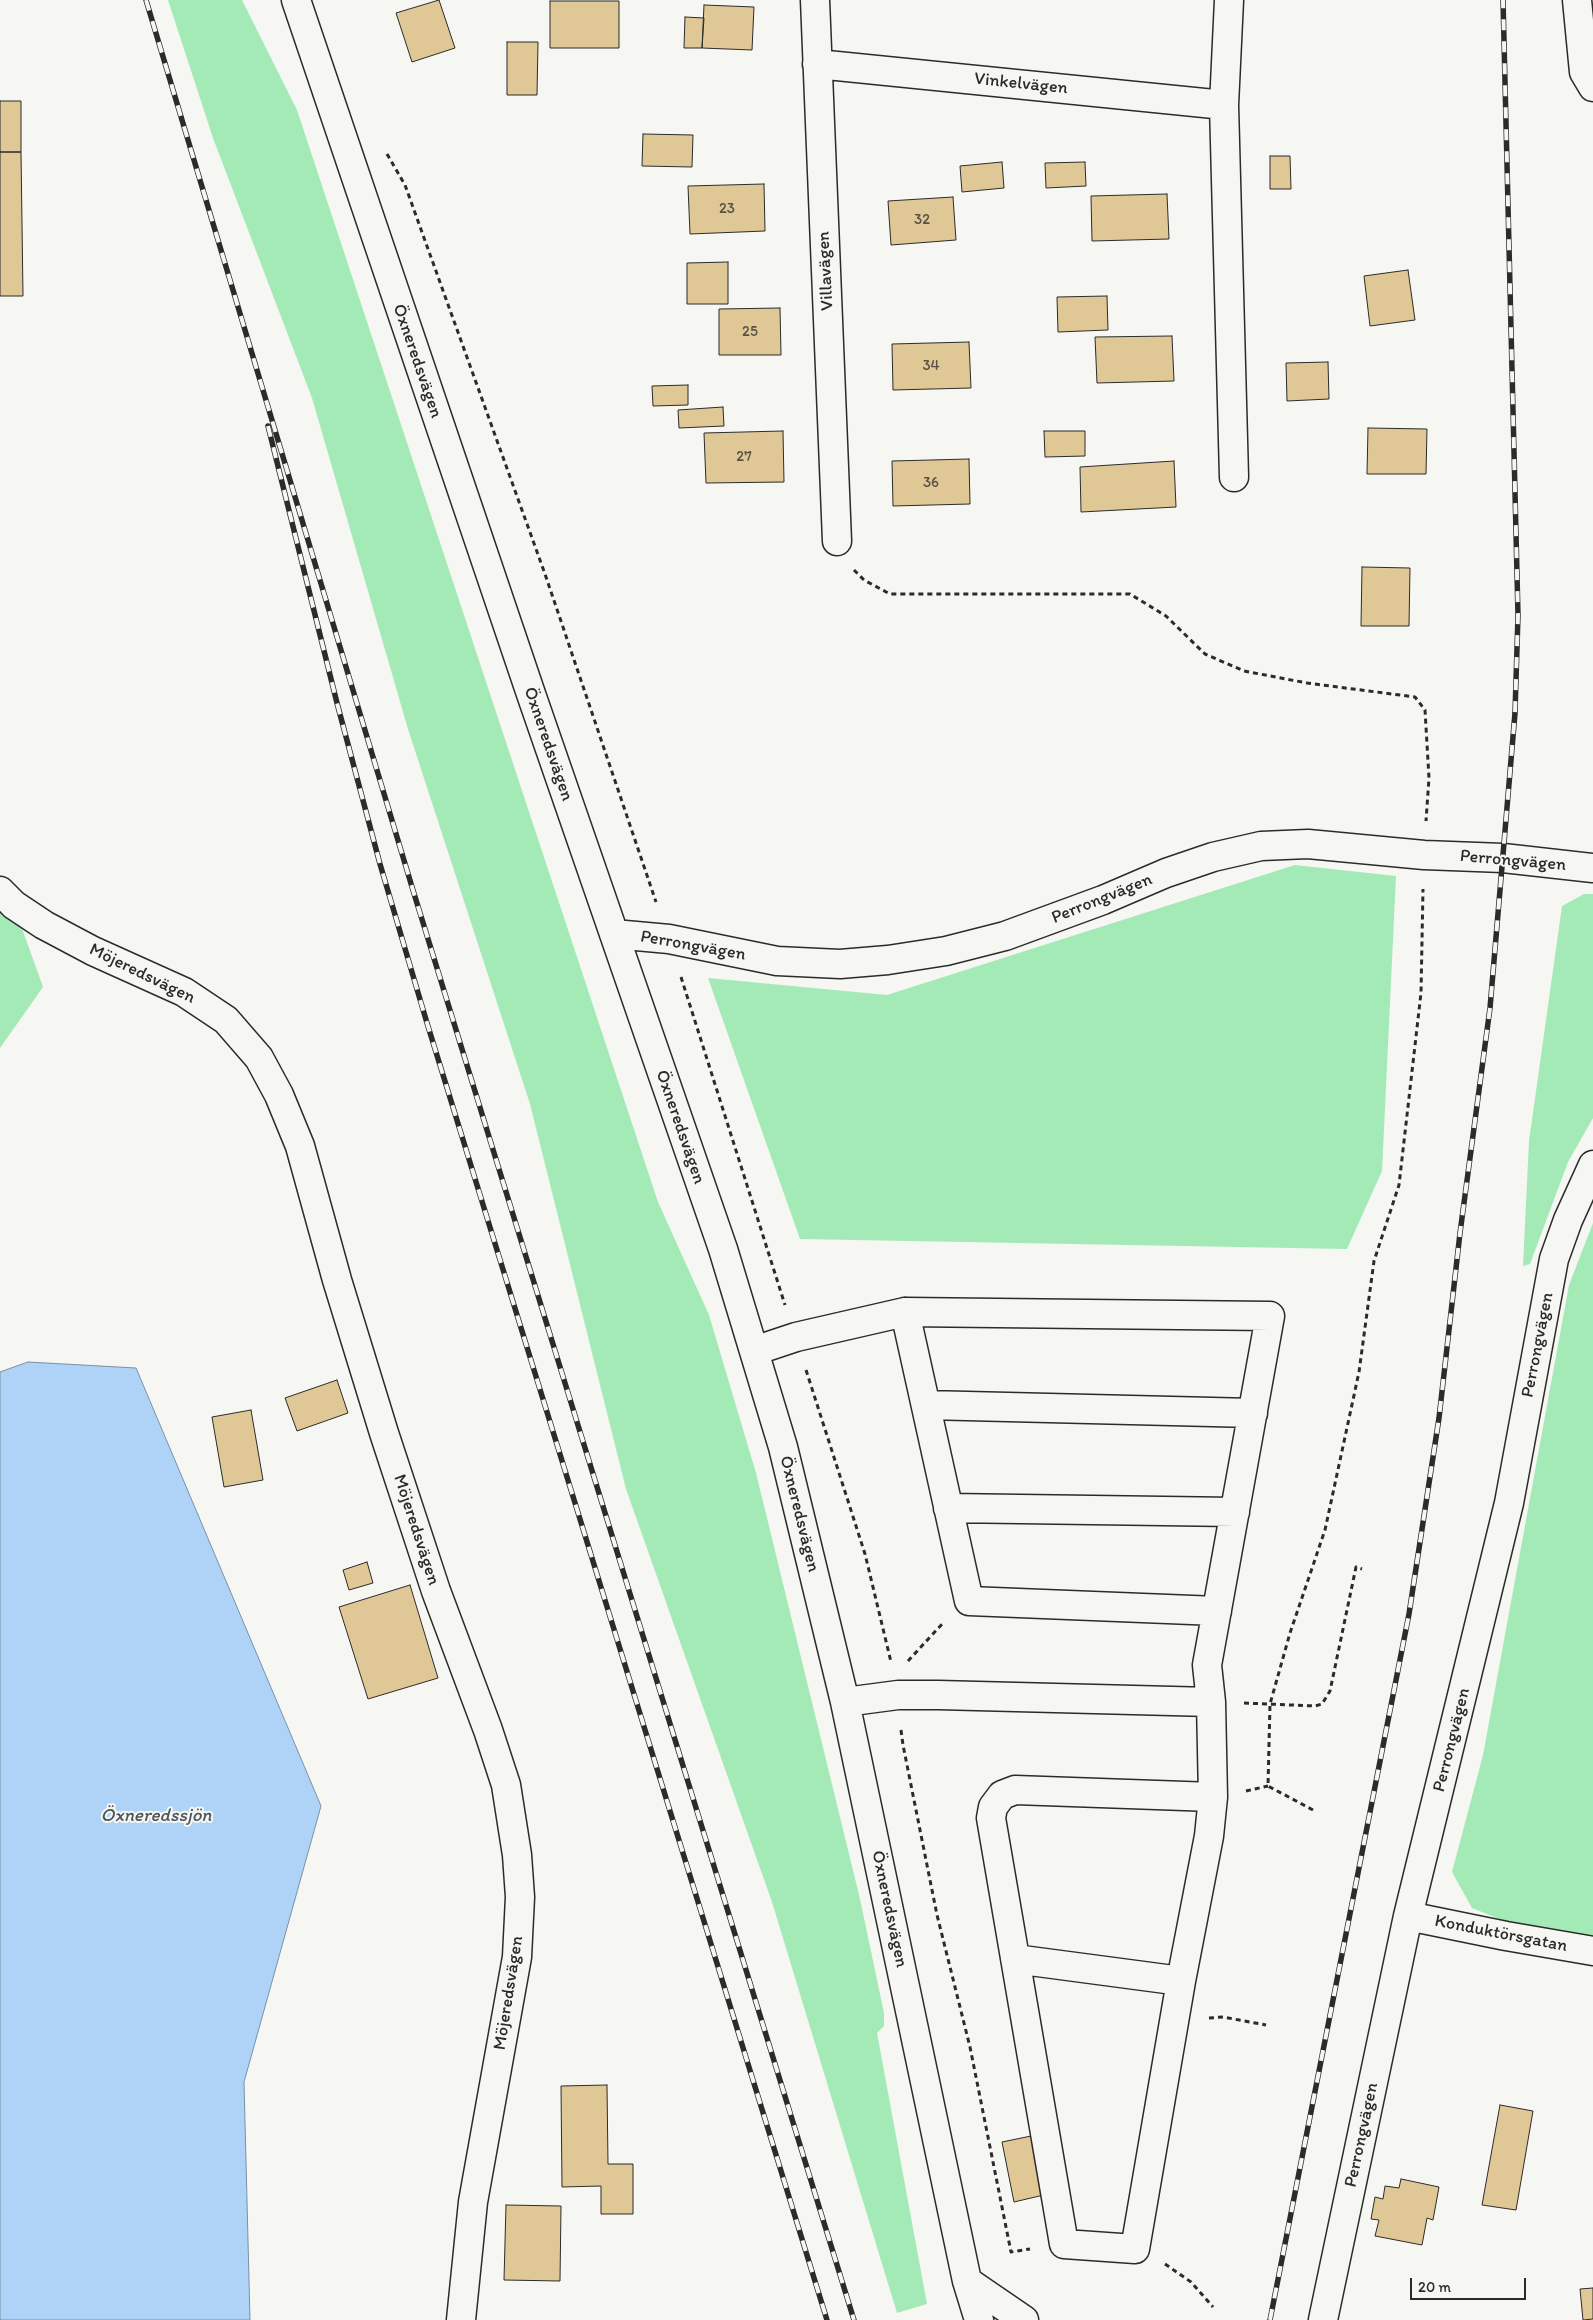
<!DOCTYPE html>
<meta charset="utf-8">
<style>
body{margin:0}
#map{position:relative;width:1593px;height:2320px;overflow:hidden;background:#f6f6f2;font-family:Itim,sans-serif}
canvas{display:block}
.scale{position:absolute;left:1410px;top:2278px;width:116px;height:22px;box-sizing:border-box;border:2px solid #2b2b2b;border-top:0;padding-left:6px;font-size:15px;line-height:18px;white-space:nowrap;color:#2b2b2b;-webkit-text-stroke:4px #f6f6f2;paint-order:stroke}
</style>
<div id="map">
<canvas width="1593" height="2320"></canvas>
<div class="scale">20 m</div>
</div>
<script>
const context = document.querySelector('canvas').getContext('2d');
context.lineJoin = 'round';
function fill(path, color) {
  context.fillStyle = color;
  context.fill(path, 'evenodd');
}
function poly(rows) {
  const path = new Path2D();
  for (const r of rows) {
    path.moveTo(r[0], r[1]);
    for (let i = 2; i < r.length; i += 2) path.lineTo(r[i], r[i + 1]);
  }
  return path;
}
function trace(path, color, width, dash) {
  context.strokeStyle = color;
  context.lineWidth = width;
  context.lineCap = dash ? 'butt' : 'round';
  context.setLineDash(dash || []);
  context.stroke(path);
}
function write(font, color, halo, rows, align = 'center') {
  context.font = font + ' Itim,sans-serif';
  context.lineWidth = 4;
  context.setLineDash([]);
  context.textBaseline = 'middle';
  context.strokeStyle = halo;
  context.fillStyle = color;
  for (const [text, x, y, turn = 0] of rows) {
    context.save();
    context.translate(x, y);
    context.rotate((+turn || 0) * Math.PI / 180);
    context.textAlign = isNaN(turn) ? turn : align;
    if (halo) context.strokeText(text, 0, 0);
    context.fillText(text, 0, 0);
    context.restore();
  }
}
const green = poly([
 [168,0,242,0,297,110,658,1202,709,1315,756,1473,860,1899,884,2013,884,2026,877,2033,927,2304,897,2313,772,1902,626,1489,530,1104,408,729,312,398,213,138],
 [1295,865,1396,876,1382,1171,1347,1249,800,1239,708,978,887,995],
 [1584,894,1593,894,1593,1118,1568,1162,1530,1264,1523,1266,1529,1141,1562,906],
 [0,903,20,923,43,987,0,1048],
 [1593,1223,1593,1940,1507,1922,1472,1908,1452,1872,1483,1755,1569,1285]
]);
const water = poly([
 [28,1362,136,1368,321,1806,244,2082,250,2320,0,2320,0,1372,28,1362]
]);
const building = poly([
 [439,0,455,48,412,62,396,13,439,0],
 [550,1,619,1,619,48,550,48,550,1],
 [704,5,754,7,752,50,702,48,704,5],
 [685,17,704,18,702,48,684,48,685,17],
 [507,42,538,42,537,95,507,95,507,42],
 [0,101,21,101,21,152,0,152,0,101],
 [643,134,693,135,692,167,642,166,643,134],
 [0,152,21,152,23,296,0,296,0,152],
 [1270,156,1290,156,1291,189,1270,189,1270,156],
 [1002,162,1004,188,962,192,960,166,1002,162],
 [1085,162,1086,186,1046,188,1045,163,1085,162],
 [764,184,765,231,690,234,688,186,764,184],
 [1167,194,1169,239,1092,241,1091,196,1167,194],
 [953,197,956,240,891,245,888,201,953,197],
 [728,262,728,304,687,304,687,263,728,262],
 [1408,270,1415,320,1370,326,1364,276,1408,270],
 [1107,296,1108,330,1058,332,1057,297,1107,296],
 [780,308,781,355,719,355,719,309,780,308],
 [1172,336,1174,381,1097,383,1095,337,1172,336],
 [969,342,971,388,893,390,892,344,969,342],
 [1328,362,1329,399,1287,401,1286,363,1328,362],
 [688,385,688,405,653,406,652,386,688,385],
 [723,407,724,426,679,428,678,410,723,407],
 [1368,428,1427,429,1426,474,1367,474,1368,428],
 [783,431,784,482,706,483,704,433,783,431],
 [1044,431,1085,431,1085,456,1045,457,1044,431],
 [969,459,970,504,893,506,892,461,969,459],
 [1174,461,1176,507,1081,512,1080,467,1174,461],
 [1362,567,1410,568,1409,626,1361,626,1362,567],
 [337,1380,348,1413,297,1431,285,1398,337,1380],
 [251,1410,263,1480,224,1487,212,1417,251,1410],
 [367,1562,373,1583,349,1590,343,1570,367,1562],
 [410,1585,438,1678,368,1699,339,1607,410,1585],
 [607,2085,608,2164,633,2164,633,2214,601,2214,601,2186,562,2187,561,2086,607,2085],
 [1500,2105,1533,2111,1516,2210,1482,2205,1500,2105],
 [1036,2135,1048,2194,1014,2202,1002,2142,1036,2135],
 [1401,2179,1439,2187,1433,2220,1427,2218,1422,2245,1375,2236,1379,2220,1371,2219,1375,2197,1383,2199,1385,2186,1399,2188,1401,2179],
 [506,2205,561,2206,560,2281,504,2280,506,2205],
 [1593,2288,1593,2319,1583,2320,1580,2289,1593,2288]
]);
const path = poly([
 [387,154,405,185,545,574,656,902],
 [854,570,864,580,890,594,1130,594,1166,616,1205,654,1244,671,1307,683,1415,697,1425,710,1429,778,1426,821],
 [681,977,785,1305],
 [806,1370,865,1554,891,1662],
 [908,1661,943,1623],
 [1244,1703,1315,1706,1322,1704,1330,1691,1356,1567,1362,1569],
 [901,1730,903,1745,937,1915,970,2047,1011,2252,1030,2249],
 [1246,1791,1268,1786],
 [1313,1810,1268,1786,1270,1704,1290,1633,1325,1530,1359,1372,1374,1261,1399,1185,1421,993,1423,889],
 [1209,2018,1223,2017,1266,2025],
 [1165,2264,1191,2282,1213,2307]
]);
const minor = poly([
 [296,0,531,694,723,1249,783,1447,845,1702,967,2281,979,2320],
 [815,0,837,541],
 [1229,0,1224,105,1234,477],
 [1577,0,1584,72,1593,87],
 [817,64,1224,105],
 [0,891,14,905,44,925,93,951,184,992,226,1020,259,1058,279,1095,300,1146,337,1280,384,1433,436,1591,488,1730,506,1785,517,1855,520,1897,517,1957,473,2202,461,2320],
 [614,934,669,939,777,961,840,964,888,960,946,951,1005,936,1103,900,1166,873,1213,857,1261,846,1308,844,1424,855,1503,858,1593,868],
 [905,1312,969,1601,1217,1611],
 [754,1351,796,1337,905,1312,1270,1316,1207,1665,1211,1702],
 [926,1405,1253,1413],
 [948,1508,1235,1512],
 [845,1702,898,1695,938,1695,1211,1702,1213,1797,1209,1836,1181,1981,1135,2249,1064,2244,991,1818,993,1807,1002,1795,1015,1790,1213,1797],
 [1408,1916,1506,1936,1593,1951],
 [1015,1959,1181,1981],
 [967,2281,1024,2320],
 [1323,2320,1408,1916,1509,1503,1554,1259,1568,1220,1593,1165]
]);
const rail = poly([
 [146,0,412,887,854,2320],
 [268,426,337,703,380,864,427,1023,827,2320],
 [1270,2320,1409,1614,1439,1418,1460,1233,1490,1008,1515,713,1518,615,1503,0]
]);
const numberNames = [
 ["23",727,209],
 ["32",922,220],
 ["25",750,332],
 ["34",931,366],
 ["27",744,457],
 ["36",931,483]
];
const streetNames = [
 ["Vinkelvägen",1021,84,6],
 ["Villavägen",826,271,-93],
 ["Öxneredsvägen",417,361,71],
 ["Öxneredsvägen",548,744,71],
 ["Perrongvägen",1513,861,5],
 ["Perrongvägen",1102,899,-22],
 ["Perrongvägen",693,946,10],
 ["Möjeredsvägen",142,974,26],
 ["Öxneredsvägen",680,1127,71],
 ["Perrongvägen",1538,1345,-79],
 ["Öxneredsvägen",799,1514,76],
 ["Möjeredsvägen",416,1530,72],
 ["Perrongvägen",1452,1740,-76],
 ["Öxneredsvägen",889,1909,78],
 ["Konduktörsgatan",1501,1934,11],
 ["Möjeredsvägen",509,1993,-81],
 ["Perrongvägen",1362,2135,-78]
];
const waterNames = [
 ["Öxneredssjön",156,1816]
];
fill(green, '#a4eab6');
fill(water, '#aed3f7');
trace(water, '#7a90a5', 1);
fill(building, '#e0c796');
trace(building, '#2b2b2b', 1);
trace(minor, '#2b2b2b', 31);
trace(path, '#2b2b2b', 3, [5, 4]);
trace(minor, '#f6f6f2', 28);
trace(rail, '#2b2b2b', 5.5);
trace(rail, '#f6f6f2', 4, [11]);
write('15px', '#585246', null, numberNames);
write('18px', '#2b2b2b', '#f6f6f2', streetNames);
write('italic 19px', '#4c555e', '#f6f6f2', waterNames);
</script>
